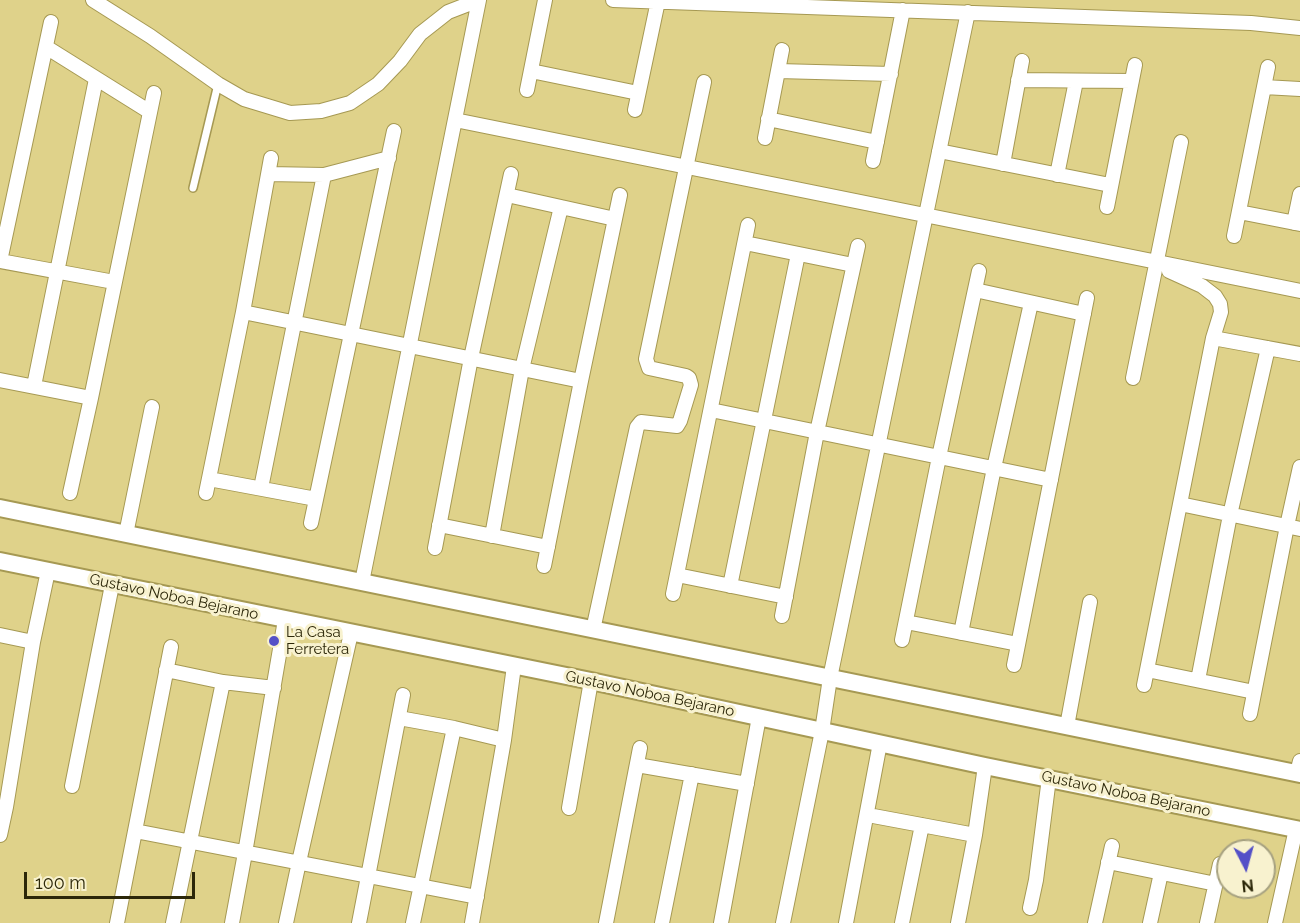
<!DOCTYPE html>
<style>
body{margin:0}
#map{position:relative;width:1300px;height:923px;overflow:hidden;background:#dfd28a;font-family:Raleway,sans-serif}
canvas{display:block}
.north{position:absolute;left:1216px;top:839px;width:60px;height:60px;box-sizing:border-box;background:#f8f2cf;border:2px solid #a6a180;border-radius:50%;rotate:174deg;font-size:16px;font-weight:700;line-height:24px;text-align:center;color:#2c2709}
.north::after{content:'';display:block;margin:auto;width:21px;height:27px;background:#5450c7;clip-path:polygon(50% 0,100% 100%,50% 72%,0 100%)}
.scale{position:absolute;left:24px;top:872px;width:171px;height:27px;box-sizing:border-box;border:3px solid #2c2709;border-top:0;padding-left:8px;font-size:18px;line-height:21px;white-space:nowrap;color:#2c2709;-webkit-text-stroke:4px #f8f2cf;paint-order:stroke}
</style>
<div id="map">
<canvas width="1300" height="923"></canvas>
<div class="north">N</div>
<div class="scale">100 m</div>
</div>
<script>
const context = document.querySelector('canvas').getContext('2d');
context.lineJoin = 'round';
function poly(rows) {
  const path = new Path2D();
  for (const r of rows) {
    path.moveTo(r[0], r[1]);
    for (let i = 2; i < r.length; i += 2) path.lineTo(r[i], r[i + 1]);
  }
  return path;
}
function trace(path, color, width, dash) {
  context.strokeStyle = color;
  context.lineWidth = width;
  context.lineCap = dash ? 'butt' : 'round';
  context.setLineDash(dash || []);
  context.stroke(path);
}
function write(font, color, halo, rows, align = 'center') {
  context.font = font + ' Raleway,sans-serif';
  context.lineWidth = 6;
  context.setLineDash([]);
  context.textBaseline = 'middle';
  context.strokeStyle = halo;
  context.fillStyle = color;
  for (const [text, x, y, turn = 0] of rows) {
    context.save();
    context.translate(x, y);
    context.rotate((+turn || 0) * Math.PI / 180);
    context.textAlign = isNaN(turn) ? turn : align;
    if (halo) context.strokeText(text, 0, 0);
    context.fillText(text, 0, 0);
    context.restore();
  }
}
const service = poly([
 [193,188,218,84]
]);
const minor = poly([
 [93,0,150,36,218,84,244,99,290,113,321,111,350,103,378,84,400,61,420,34,448,12,479,0],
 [613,0,1251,23,1300,28],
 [46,47,150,112],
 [531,71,638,93],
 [778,71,891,74],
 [1018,80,1132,81],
 [1264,87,1300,89],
 [527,90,545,0],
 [635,110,658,1],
 [768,119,877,142],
 [455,120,1300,291],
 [765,138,782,50],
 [939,151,1110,185],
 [873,161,903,10],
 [1003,164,1022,61],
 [268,174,324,175,389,158],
 [1057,175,1076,81],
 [507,195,615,219],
 [1107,207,1135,65],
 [1239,212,1300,224],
 [1294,223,1300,194],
 [1234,236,1268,67],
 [745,243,853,265],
 [0,261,51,22],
 [0,261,114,282],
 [975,290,1084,314],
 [243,312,581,381],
 [1213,338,1300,354],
 [1133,378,1181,142],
 [0,380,91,398],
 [34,386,96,79],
 [711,410,1051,480],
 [209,479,316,499],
 [261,488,324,175],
 [70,493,91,398,154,93],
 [206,493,243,312,271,158],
 [1180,504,1300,529],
 [311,523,394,131],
 [439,525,548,547],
 [126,534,152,407],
 [492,536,522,369,561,207],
 [435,548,471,358,511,174],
 [544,566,581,381,620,195],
 [677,575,786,597],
 [362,582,479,0],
 [730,586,798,254],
 [673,594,748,225],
 [782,616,817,432,858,246],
 [906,622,1018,644],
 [593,630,637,427,641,422,677,426,680,421,691,385,689,378,686,376,649,368,646,359,704,82],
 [961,633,994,468,1031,303],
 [0,635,33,642],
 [902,640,939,457,979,271],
 [1014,665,1087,298],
 [166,670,223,682,274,688],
 [1147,670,1254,692],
 [1198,680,1230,515,1268,348],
 [1144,685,1213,338,1221,312,1220,304,1215,296,1202,286,1169,271],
 [1250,714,1287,526,1300,467],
 [399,718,454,728,504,740],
 [1067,726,1090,602],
 [637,765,747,784],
 [1297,773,1300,761],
 [72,786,112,585],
 [569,808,591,681],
 [868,815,975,835],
 [135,831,477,897],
 [0,835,6,807,33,642,48,571],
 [1108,862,1216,884],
 [1030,908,1036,880,1049,778],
 [117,923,171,647],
 [173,923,223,682],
 [232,923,245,853,285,620],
 [286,923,299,862,351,633],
 [359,923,403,695],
 [413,923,454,728],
 [472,923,504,740,514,666],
 [606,923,640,748],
 [662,923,692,774],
 [721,923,759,717],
 [783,923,822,731,830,678,968,12],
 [846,923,880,743],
 [902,923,922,825],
 [958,923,975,835,985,766],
 [1095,923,1112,846],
 [1150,923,1161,873],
 [1207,923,1220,864],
 [1275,923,1296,829]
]);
const tertiary = poly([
 [0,508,1300,774],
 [0,561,591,681,985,766,1300,830]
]);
const markers = [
 [274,641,6,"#5450c7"]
];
const streetNames = [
 ["Gustavo Noboa Bejarano",174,597,12],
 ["Gustavo Noboa Bejarano",650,694,12],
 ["Gustavo Noboa Bejarano",1126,794,12]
];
const poiNames = [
 ["La Casa",286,632],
 ["Ferretera",286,649]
];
trace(service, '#a69953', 10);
trace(minor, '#a69953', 16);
trace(tertiary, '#a69953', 20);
trace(service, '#fff', 7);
trace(minor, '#fff', 14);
trace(tertiary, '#fff', 16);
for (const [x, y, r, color] of markers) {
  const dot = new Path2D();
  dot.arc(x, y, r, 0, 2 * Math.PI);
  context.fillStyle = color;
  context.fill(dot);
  trace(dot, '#f8f2cf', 2);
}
write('15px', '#2c2709', '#f8f2cf', streetNames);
write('15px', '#2c2709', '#f8f2cf', poiNames, 'left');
</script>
